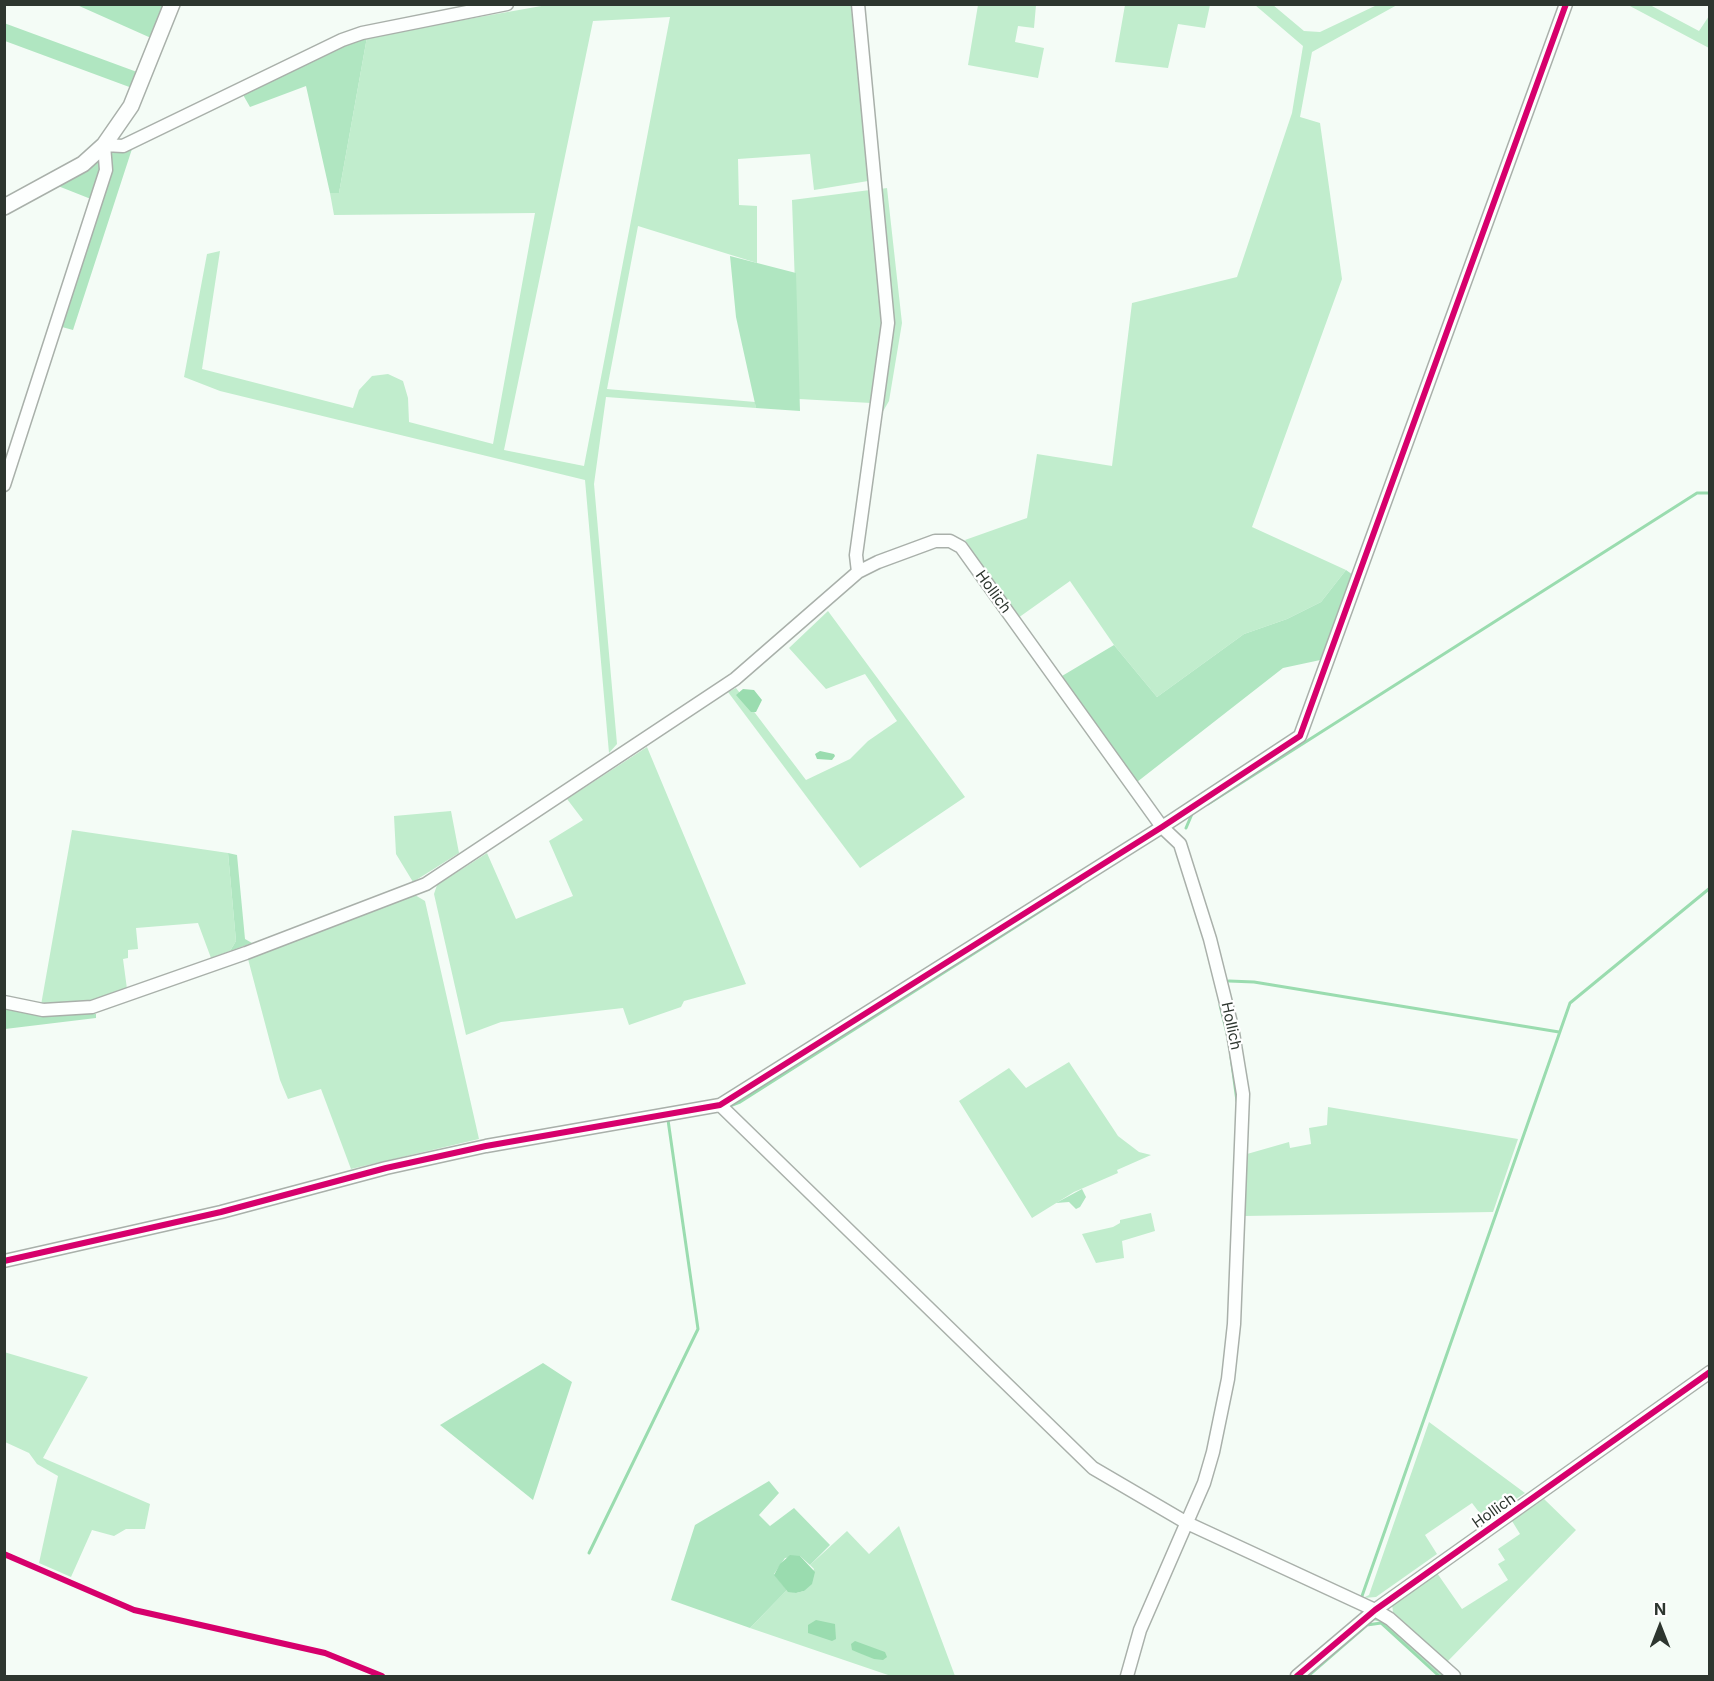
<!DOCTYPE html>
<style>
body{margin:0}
#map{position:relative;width:1714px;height:1681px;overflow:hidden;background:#f4fcf6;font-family:Inter,sans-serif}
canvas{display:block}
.frame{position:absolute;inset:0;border:6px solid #2d362f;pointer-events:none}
.north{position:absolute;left:1630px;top:1597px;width:60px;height:60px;-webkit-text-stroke:4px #fff;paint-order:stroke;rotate:0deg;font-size:16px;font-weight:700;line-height:24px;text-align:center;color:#2d362f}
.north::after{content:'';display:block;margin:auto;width:21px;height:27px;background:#2d362f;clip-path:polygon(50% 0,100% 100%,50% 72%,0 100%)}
</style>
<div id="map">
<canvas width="1714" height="1681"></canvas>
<div class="frame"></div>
<div class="north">N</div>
</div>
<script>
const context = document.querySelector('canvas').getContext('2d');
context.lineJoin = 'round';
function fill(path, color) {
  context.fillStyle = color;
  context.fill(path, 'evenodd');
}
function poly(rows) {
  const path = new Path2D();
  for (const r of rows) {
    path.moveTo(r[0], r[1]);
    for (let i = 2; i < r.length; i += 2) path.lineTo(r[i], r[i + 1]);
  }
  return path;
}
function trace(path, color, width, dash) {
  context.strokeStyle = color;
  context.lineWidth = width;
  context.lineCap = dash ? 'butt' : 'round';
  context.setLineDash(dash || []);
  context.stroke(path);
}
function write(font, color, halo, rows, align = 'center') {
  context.font = font + ' Inter,sans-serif';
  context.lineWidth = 4.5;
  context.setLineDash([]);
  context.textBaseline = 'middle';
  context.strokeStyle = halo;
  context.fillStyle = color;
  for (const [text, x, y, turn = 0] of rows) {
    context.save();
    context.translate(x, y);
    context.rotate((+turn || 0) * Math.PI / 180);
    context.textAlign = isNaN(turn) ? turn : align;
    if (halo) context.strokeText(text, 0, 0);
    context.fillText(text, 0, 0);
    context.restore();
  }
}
const green = poly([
 [547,5,851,5,868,181,814,190,810,154,738,159,739,205,757,206,757,263,638,226,607,389,755,402,756,408,606,397,594,484,617,744,609,753,585,480,220,391,184,377,207,254,220,251,202,369,353,408,359,390,372,376,388,374,403,381,408,398,409,422,493,444,535,213,334,215,330,193,339,193,367,37],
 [670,17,584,466,504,450,593,21],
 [978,5,1036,5,1034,28,1018,26,1015,42,1044,48,1038,78,968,65],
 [1125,5,1125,4,1210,5,1205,28,1178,24,1168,68,1115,62],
 [1255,5,1273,5,1304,31,1320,32,1377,5,1397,5,1312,52,1300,117,1320,123,1342,279,1252,527,1346,570,1321,602,1287,619,1244,634,1157,697,1114,645,1070,581,1018,618,965,540,1027,518,1037,454,1112,466,1132,303,1237,277,1292,113,1303,46],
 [1628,5,1650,5,1699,31,1709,16,1709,48],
 [887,188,902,323,889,401,878,420,892,322,880,189],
 [870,190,883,322,871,403,799,399,792,200],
 [828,611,965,797,860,868,728,692,736,688,806,780,850,759,868,741,897,721,865,674,826,689,789,648],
 [647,747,746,984,684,1001,681,1007,629,1025,623,1008,501,1022,466,1035,434,894,437,885,487,853,516,919,573,896,549,841,583,820,567,799],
 [451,811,459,853,413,882,396,854,394,816],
 [72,830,228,853,236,941,230,951,211,958,198,923,136,928,138,949,128,950,128,958,123,959,127,989,94,1001,41,1005],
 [415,895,425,901,479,1139,351,1169,321,1089,288,1099,280,1080,248,959],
 [1069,1062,1118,1136,1139,1152,1151,1155,1117,1170,1118,1173,1074,1192,1032,1218,959,1101,1009,1068,1026,1088],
 [1328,1107,1518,1139,1493,1212,1244,1216,1247,1154,1289,1142,1290,1148,1311,1144,1309,1128,1327,1125],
 [1151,1213,1155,1231,1122,1241,1124,1258,1096,1263,1082,1234,1113,1227,1120,1223,1120,1220],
 [4,1352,88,1377,43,1458,150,1504,145,1529,126,1529,114,1536,92,1530,71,1577,39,1563,58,1476,37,1464,29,1453,5,1442],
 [1429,1422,1525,1493,1485,1520,1472,1503,1425,1535,1437,1554,1376,1597,1363,1598,1369,1595],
 [1544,1499,1576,1530,1447,1662,1393,1612,1392,1604,1437,1573,1462,1609,1508,1580,1498,1564,1505,1560,1498,1549,1520,1534,1512,1521],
 [899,1526,955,1676,891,1676,750,1628,787,1590,796,1593,804,1591,814,1569,810,1565,847,1531,869,1554]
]);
const forest = poly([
 [77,5,165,5,151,38],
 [4,23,137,72,132,88,5,41],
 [367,37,339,193,330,193,306,86,250,107,242,93,338,45],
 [128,138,133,146,130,155,73,330,62,327,101,203,58,186,87,170],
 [730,256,796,273,800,411,756,408,736,317],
 [1346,570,1353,575,1325,659,1283,668,1137,782,1062,676,1114,645,1157,697,1244,634,1287,619,1321,602],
 [228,853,237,855,245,939,252,943,230,951,236,941],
 [4,1006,44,1014,96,1014,96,1018,5,1029],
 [1082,1189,1086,1197,1080,1207,1076,1209,1069,1202,1056,1203],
 [543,1363,572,1382,533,1500,440,1425],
 [769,1481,779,1493,759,1515,770,1526,794,1508,830,1545,810,1565,800,1556,785,1558,774,1574,787,1590,750,1628,671,1600,695,1525],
 [1373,1617,1380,1617,1449,1676,1441,1676,1381,1622,1369,1619]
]);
const water = poly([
 [743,689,754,690,762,700,756,712,751,712,736,695],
 [820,751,834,754,835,756,832,760,817,759,815,754],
 [790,1555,800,1556,815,1572,812,1584,804,1591,796,1593,788,1592,774,1575,780,1564],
 [816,1620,835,1624,836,1639,832,1641,808,1633,808,1625],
 [855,1641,885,1652,887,1657,883,1660,874,1659,859,1653,852,1650,851,1644]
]);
const stream = poly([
 [1208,804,1697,493,1710,493],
 [1186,828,1192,814],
 [1229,981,1254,982,1559,1032],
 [1220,1005,1229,1042],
 [1231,1057,1237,1101],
 [727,1107,740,1102,1080,886],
 [589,1553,698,1329,668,1120,715,1111],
 [1362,1596,1570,1003,1710,888],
 [1308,1676,1367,1625,1381,1623,1439,1676]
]);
const minor = poly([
 [4,485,106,170,104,145,123,146,342,40,362,33,507,4],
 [858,572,878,562,935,541,950,541,961,547,1162,827,1180,844,1210,939,1232,1027,1243,1094,1234,1324,1228,1379,1213,1452,1204,1483,1140,1630,1127,1676],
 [4,1002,43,1010,92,1007,246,953,426,884,735,679,858,572,856,555,888,323,858,4],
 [720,1105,1093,1468,1187,1523,1375,1610,1390,1619,1454,1676],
 [4,1261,221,1212,386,1168,486,1146,720,1105,1162,827,1300,736,1566,4],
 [1297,1676,1375,1610,1710,1372]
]);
const major = poly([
 [4,207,83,164,104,145,131,106,172,4]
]);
const cycleway = poly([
 [4,1261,221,1212,386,1168,486,1146,720,1105,1162,827,1300,736,1566,4],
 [4,1554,134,1610,325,1653,382,1676],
 [1297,1676,1375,1610,1710,1372]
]);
const streetNames = [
 ["Hollich",993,592,54],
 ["Hollich",1231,1026,78],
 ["Hollich",1494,1511,-35]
];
fill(green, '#c1edcd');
fill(forest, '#b0e6c1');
fill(water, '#9adcaf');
trace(stream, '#9adcaf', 3);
trace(minor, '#a9b0aa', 15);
trace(major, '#a9b0aa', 18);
trace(minor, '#fdfffe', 12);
trace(major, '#fdfffe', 15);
trace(cycleway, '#d6006c', 6);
write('15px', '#2d362f', '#fff', streetNames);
</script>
